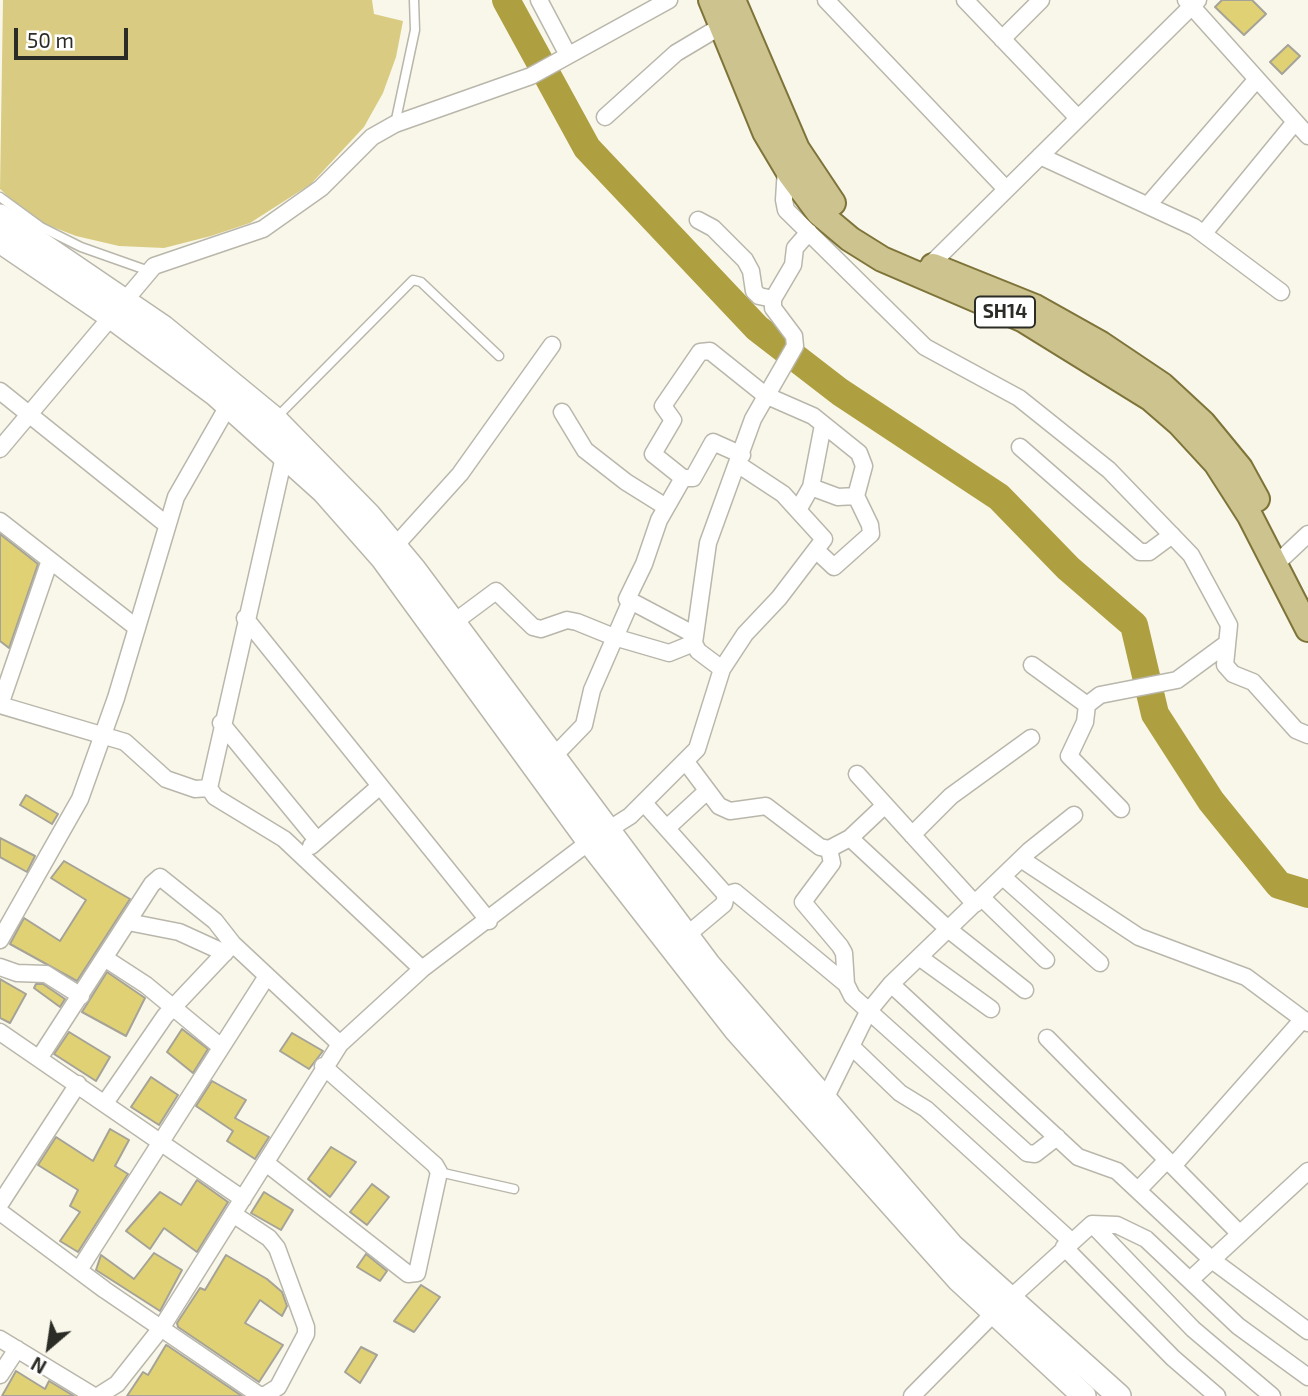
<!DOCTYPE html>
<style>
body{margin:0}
#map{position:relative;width:1308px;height:1396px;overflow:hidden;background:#f9f7ea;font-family:"Exo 2",sans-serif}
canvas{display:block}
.north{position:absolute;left:14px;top:1312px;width:70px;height:70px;-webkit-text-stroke:5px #fff;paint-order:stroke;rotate:209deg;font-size:19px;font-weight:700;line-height:28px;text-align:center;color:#2c2c27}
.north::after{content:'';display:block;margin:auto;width:24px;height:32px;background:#2c2c27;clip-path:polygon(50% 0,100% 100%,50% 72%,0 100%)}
.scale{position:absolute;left:14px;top:28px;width:114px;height:32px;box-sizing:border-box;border:4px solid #2c2c27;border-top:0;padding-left:9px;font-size:21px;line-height:24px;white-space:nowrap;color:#2c2c27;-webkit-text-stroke:5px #fff;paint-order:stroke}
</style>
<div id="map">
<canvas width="1308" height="1396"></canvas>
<div class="north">N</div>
<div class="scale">50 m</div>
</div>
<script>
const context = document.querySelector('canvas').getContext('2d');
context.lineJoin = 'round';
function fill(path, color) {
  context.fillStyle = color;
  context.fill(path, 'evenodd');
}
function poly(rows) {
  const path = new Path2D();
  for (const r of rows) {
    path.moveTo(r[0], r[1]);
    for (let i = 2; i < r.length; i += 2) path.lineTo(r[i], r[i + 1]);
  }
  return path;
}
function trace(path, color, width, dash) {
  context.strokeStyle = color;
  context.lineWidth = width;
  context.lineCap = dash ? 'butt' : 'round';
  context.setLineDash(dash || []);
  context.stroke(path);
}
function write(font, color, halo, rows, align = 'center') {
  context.font = font + ' "Exo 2",sans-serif';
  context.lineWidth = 7;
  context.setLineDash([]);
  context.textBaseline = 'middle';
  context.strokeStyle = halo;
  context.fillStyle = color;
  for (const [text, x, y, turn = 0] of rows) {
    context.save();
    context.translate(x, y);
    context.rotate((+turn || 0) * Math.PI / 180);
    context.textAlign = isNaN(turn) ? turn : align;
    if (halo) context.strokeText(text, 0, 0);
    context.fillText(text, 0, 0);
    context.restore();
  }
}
const green = poly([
 [3,0,372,0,374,14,403,21,396,57,383,93,364,127,311,184,250,223,211,236,164,248,119,246,76,236,32,219,0,189]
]);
const river = poly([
 [506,0,587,148,757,328,840,392,999,497,1068,568,1134,625,1155,714,1211,801,1279,885,1308,894]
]);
const building = poly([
 [1222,0,1252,0,1266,14,1244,35,1215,7,1222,0],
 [1288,45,1300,56,1282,74,1270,62,1288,45],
 [0,534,38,564,9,648,0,641,0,534],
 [26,795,58,814,52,824,20,805,26,795],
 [0,838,35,856,27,872,0,857,0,838],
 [64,861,130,899,77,981,10,944,24,918,60,941,86,900,51,878,64,861],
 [107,972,145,998,126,1036,82,1012,107,972],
 [0,979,26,994,10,1023,0,1018,0,979],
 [36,984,43,984,65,999,60,1007,34,988,36,984],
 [182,1029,208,1049,193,1073,167,1052,182,1029],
 [69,1032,110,1057,96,1081,54,1054,69,1032],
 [292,1033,323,1051,309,1069,280,1051,292,1033],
 [151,1077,178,1095,159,1125,131,1107,151,1077],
 [212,1081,246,1100,235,1118,269,1137,255,1159,227,1141,233,1131,196,1106,212,1081],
 [110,1129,129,1140,115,1166,128,1174,78,1252,60,1241,80,1212,70,1206,78,1190,38,1165,56,1137,93,1161,110,1129],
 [331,1147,356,1162,330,1197,308,1179,331,1147],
 [197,1180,228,1202,197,1252,164,1228,150,1249,126,1231,160,1192,181,1205,197,1180],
 [372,1184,389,1197,367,1225,350,1212,372,1184],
 [264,1192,293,1210,281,1230,251,1213,264,1192],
 [154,1253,182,1270,160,1311,96,1270,101,1255,134,1279,154,1253],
 [366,1254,387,1271,380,1281,357,1267,366,1254],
 [226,1255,267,1279,282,1292,287,1306,282,1316,260,1300,245,1323,283,1345,259,1382,178,1327,177,1323,200,1288,205,1290,226,1255],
 [421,1285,440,1297,414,1332,394,1321,421,1285],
 [166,1345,168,1346,242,1396,127,1396,143,1372,148,1375,166,1345],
 [361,1347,377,1355,360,1383,345,1372,361,1347],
 [16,1371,45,1389,49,1381,74,1396,2,1396,16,1371]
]);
const lane = poly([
 [395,124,415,30,414,0],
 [0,197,41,227,81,247,149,271],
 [277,417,413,280,421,282,499,356],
 [439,1172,514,1189]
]);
const street = poly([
 [539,0,568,55],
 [826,0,1006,189],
 [965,0,1078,118],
 [1186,0,1308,136],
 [1002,39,1041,0],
 [605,117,676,53,723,25],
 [1040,156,1194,227,1281,292],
 [786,168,784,200,786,210,925,347,1019,398,1109,470,1191,555,1229,625,1225,665,1233,674,1253,682,1296,730,1308,735],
 [1148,205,1257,79],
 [698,220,713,228,745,260,751,271,754,291,759,296,773,299],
 [1204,233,1295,122],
 [925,270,1198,0],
 [0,391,167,525],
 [562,412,585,450,626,482,666,507],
 [1020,447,1140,552,1149,552,1172,535],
 [286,448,209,788,215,797,284,839,422,969],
 [0,449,154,266,263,229,321,188,372,137,395,124,531,76,669,0],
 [683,478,693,478,713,442,742,455],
 [811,487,838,497,856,496],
 [798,510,811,487,823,425],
 [0,521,137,628],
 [395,546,460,474,552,345],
 [1275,565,1308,534],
 [245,618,489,921],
 [453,623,496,591,533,627,541,629,567,620,577,622,614,637,669,653,694,643],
 [695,635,627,599,644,564,659,520,683,478,653,454,673,420,663,406,700,352,710,351,765,395,813,416,859,453,864,466,856,496,870,525,871,534,834,567,817,551],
 [1032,665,1087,705],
 [722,669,745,634,779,598,824,539,783,494,739,465],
 [0,705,125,742,166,779,195,789,209,788],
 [0,705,50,560],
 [221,723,317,840],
 [553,757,584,725,592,690,630,603],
 [686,762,719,806,730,811,766,806,820,847,829,849,850,838,885,805],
 [857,774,975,904],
 [644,803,726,895,724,904,687,935],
 [1121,809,1069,756,1085,722,1087,705,1100,695,1177,680,1226,644],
 [668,827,707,791],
 [912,835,951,796,1031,738],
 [850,838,948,929,1025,990],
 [311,846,380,786],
 [829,849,832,863,803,902,840,946,844,953,846,984,852,996,1027,1153,1035,1154,1057,1137],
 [1021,859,1139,937,1246,977,1308,1023],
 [1003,877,1100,963],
 [726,895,735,892,846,984],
 [981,897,1046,960],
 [128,922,179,932,225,953],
 [0,940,80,799,116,698,176,497,232,399],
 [919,957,991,1009],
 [106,959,146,985,221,1047],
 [0,967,17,973,46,974,81,996],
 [891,984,1078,1157,1117,1171,1212,1260,1308,1331],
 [0,1032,243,1199],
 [1047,1038,1240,1234],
 [851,1046,900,1093,926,1109,1071,1241],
 [40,1057,152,884,160,877,215,921,233,944,340,1044],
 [825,1099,868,1012,891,984,1029,851,1074,815],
 [105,1103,165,1016,233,944],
 [266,1163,408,1274,417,1273,439,1172,435,1165,323,1066],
 [1173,1166,1303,1019],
 [1139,1189,1167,1160],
 [0,1204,78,1084],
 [0,1212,105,1290,259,1395,265,1395,278,1387,306,1334,306,1327,277,1248,269,1238,233,1214],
 [1092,1224,1193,1329,1272,1396],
 [1064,1247,1173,1358,1217,1396],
 [79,1270,267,976],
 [1190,1280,1308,1171],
 [0,1339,94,1396],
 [0,1375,17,1349],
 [98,1396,117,1384,162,1327,340,1044,422,969,589,842,630,816,697,749,722,669,698,651,694,643,708,543,753,419,795,346,794,336,773,308,773,299,793,265,795,248,809,232],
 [912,1396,994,1313,1092,1224,1117,1225,1146,1239,1238,1326,1308,1377]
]);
const secondary = poly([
 [0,216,163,327,275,419,369,515,414,569,709,965,952,1246,1119,1396],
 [0,241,110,316,215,394,323,491,383,559,589,842,735,1029,959,1280,1084,1396]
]);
const primary = poly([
 [711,0,765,132,790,174,819,213,850,239,882,259,1024,320,1150,398,1180,424,1216,463,1250,516,1308,629],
 [733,0,797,149,833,203],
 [933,266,1035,307,1101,344,1162,385,1203,423,1240,468,1257,499]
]);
const shields = [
 [1005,312,60]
];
const shieldNames = [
 ["SH14",1005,312]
];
fill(green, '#d9cc82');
trace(river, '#ae9f41', 28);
fill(building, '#e1d175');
trace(building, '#a5a397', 2);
trace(lane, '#b9b7ab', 11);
trace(street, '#b9b7ab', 19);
trace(secondary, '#b9b7ab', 26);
trace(primary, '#7e7439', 28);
trace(lane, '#fff', 8);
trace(street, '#fff', 16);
trace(secondary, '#fff', 23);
trace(primary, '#ccc38e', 24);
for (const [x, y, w] of shields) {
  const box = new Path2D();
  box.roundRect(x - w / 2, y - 15.5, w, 31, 5);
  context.fillStyle = '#fff';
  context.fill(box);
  trace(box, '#2c2c27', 2);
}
write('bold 19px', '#2c2c27', null, shieldNames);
</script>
